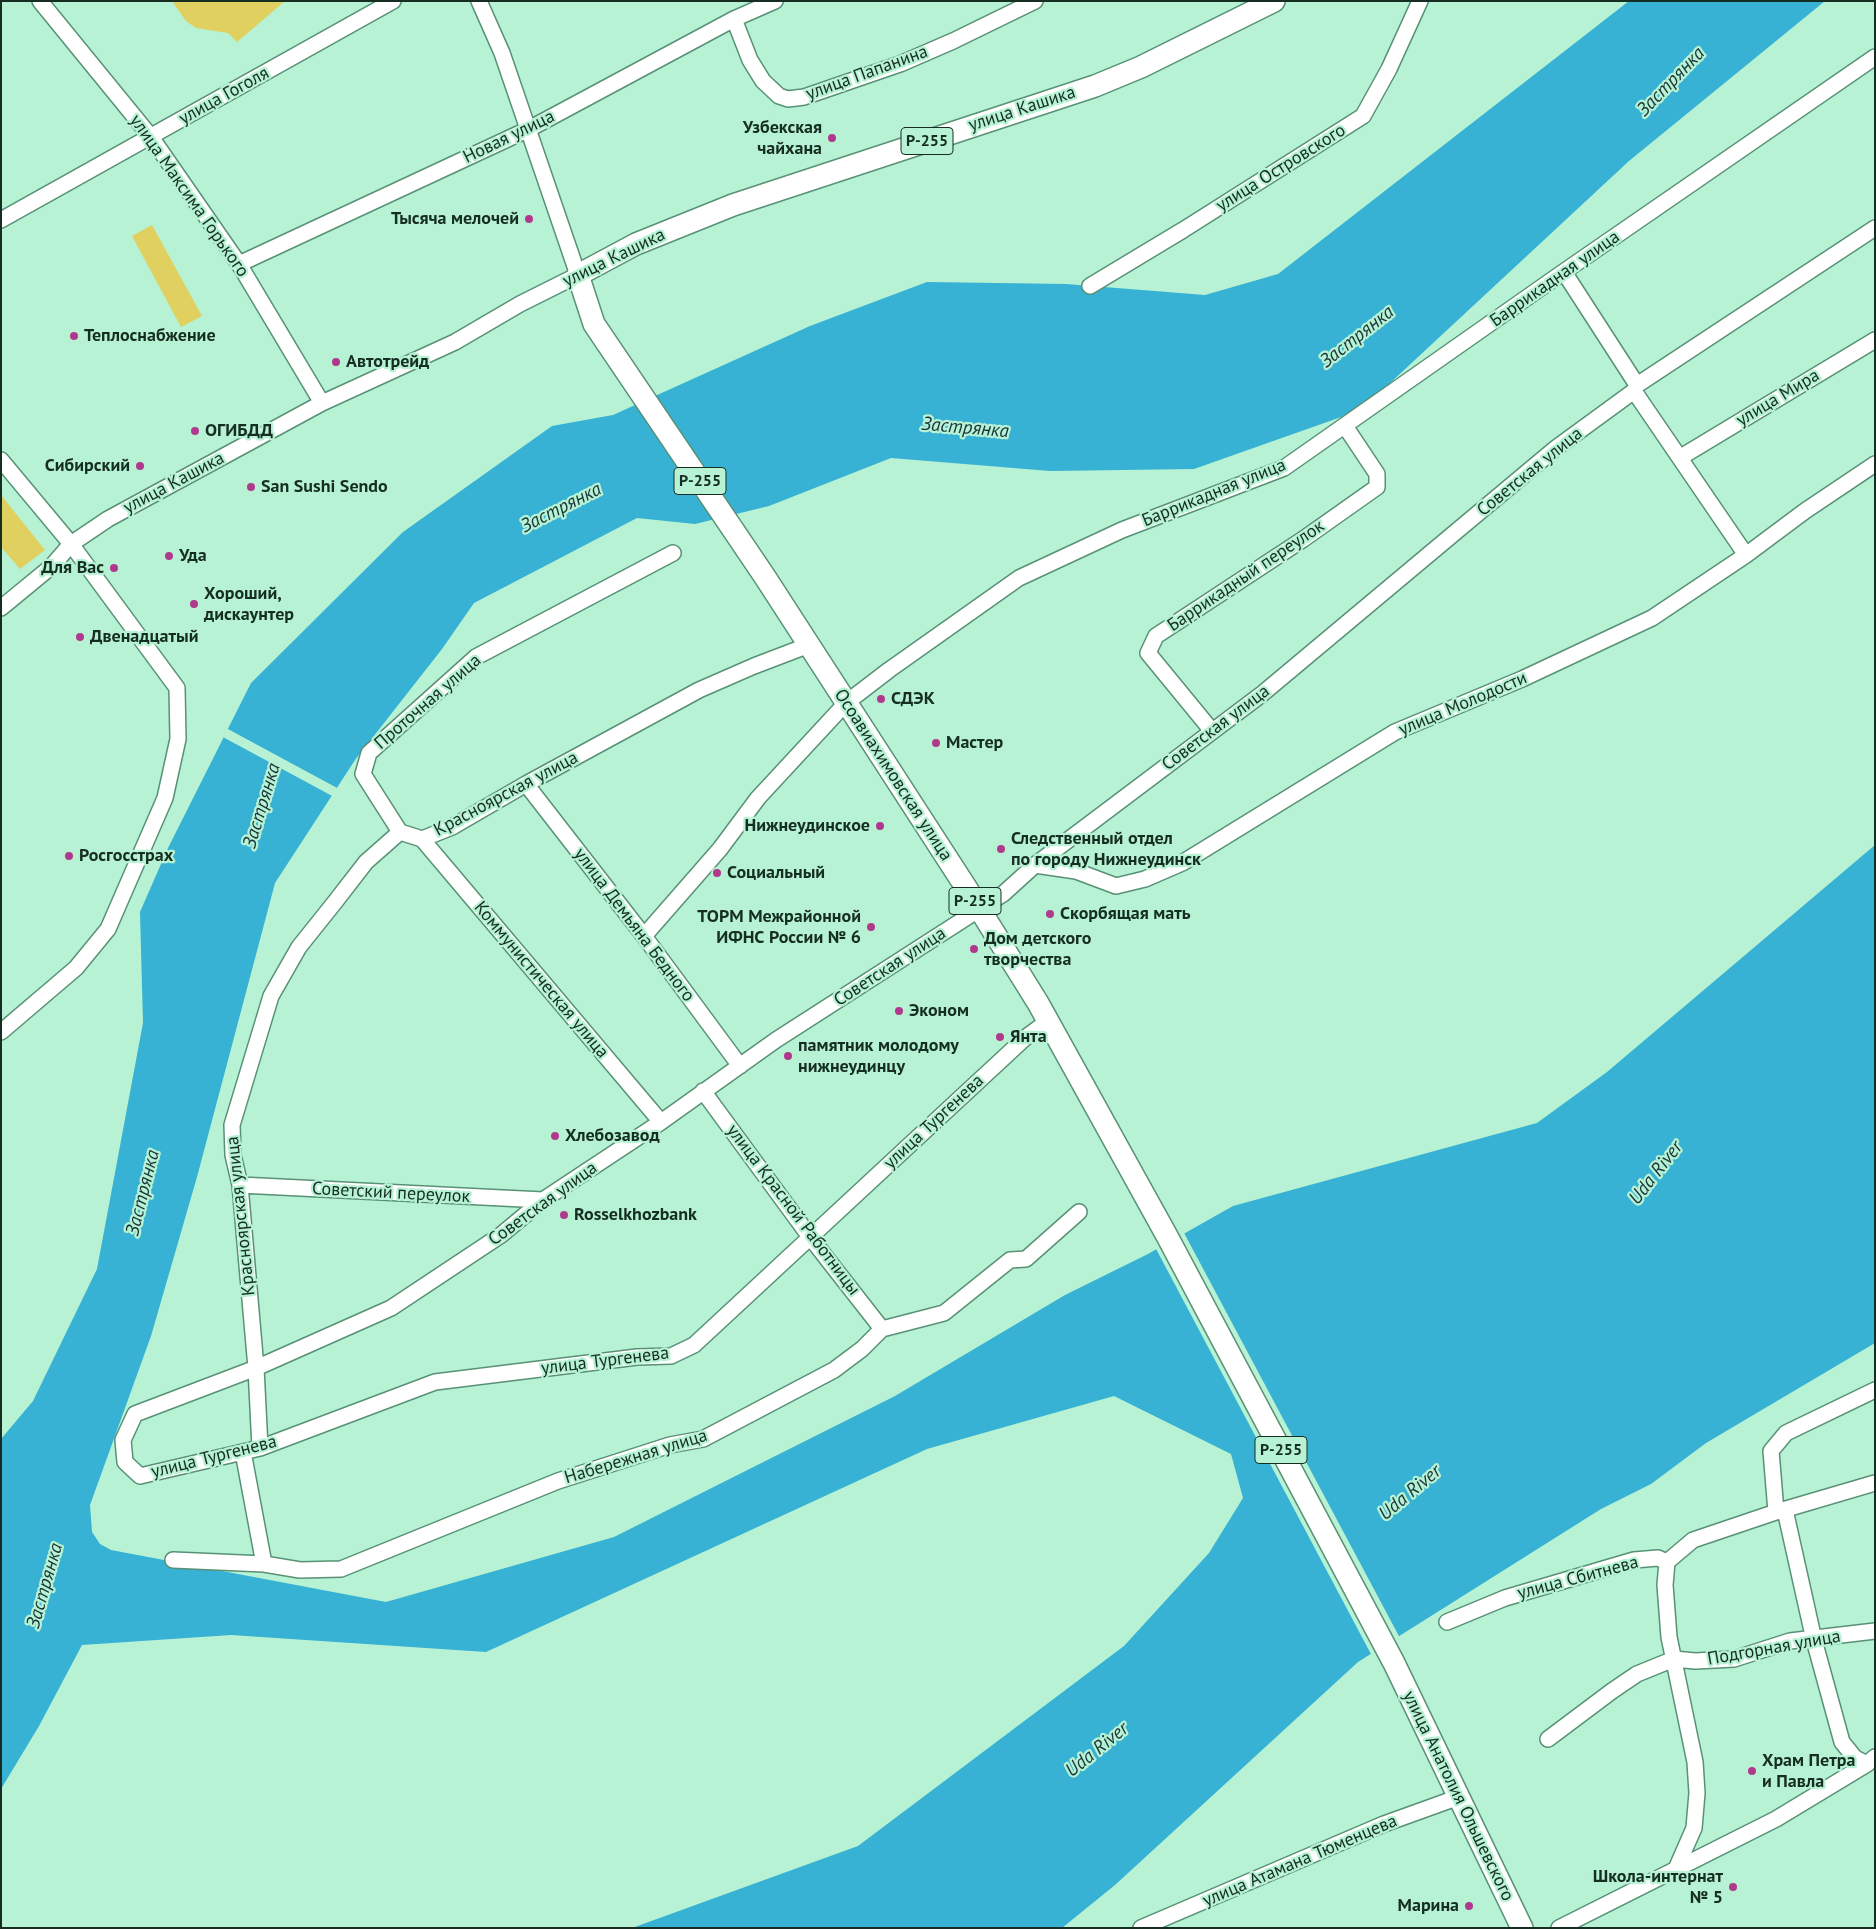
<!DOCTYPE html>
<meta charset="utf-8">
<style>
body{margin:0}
#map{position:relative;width:1876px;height:1929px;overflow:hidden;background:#b6f2d3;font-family:"PT Sans",sans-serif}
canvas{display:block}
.frame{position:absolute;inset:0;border:2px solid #162e22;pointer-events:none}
</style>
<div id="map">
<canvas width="1876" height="1929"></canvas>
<div class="frame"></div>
</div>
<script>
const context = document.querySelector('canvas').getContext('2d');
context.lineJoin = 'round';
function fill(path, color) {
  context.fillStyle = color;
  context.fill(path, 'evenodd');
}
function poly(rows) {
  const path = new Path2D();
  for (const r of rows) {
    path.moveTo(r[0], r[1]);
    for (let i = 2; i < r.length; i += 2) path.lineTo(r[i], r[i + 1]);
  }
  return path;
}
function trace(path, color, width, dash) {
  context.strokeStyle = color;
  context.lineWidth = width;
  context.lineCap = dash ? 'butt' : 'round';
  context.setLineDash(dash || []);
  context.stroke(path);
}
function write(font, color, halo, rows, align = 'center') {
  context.font = font + ' "PT Sans",sans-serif';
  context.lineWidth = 4.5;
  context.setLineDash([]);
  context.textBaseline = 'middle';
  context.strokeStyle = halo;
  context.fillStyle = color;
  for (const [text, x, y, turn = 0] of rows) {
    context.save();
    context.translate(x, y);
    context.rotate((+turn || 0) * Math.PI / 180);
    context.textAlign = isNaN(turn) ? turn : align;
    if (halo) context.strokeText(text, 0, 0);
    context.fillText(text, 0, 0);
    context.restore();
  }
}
const green = poly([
 [172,1,285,1,237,42,228,33,196,28,186,21],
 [152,225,202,316,181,327,132,236],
 [1,495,45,550,20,569,1,547]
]);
const water = poly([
 [1629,1,1825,1,1629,161,1361,410,1194,469,1050,471,891,458,769,506,695,524,637,518,474,603,442,649,355,760,275,883,197,1177,151,1336,90,1505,92,1532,100,1544,111,1550,386,1602,614,1537,895,1396,1065,1295,1148,1254,1233,1206,1537,1123,1607,1072,1875,845,1875,1343,1706,1443,1651,1484,1601,1509,1358,1662,1115,1885,1062,1928,632,1928,858,1846,1124,1646,1209,1553,1243,1498,1231,1454,1114,1396,927,1449,486,1652,231,1635,82,1645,39,1726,1,1789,1,1439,33,1401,97,1269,143,1023,140,912,168,848,251,683,403,532,552,426,613,415,810,326,927,282,1066,284,1205,295,1278,274]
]);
const pier = poly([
 [226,728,339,789,334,797,221,736],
 [1183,1231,1400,1638,1372,1656,1155,1247]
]);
const minor = poly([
 [40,1,151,137,239,264,322,403],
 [734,19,750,60,763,81,779,96,788,99,804,97,900,64,953,41,1035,1],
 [1,220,393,1],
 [239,264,529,129,734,19,775,1],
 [1564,272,1637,385],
 [1090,286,1183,230,1363,116,1389,69,1420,1],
 [1634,391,1746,555],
 [1681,457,1875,340],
 [1,460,71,544,177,688,178,739,165,798,108,929,76,968,1,1032],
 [1,608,52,566,71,544,108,519,322,403,455,342,520,304,578,275,502,53,479,1],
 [1212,731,1148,653,1156,636,1302,540,1377,487,1377,474,1345,426],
 [526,784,644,936,740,1066],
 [400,832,363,774,369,753,476,657,673,553],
 [422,839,661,1122],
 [1035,865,1076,871,1116,886,1145,879,1182,863,1395,732,1522,679,1652,618,1746,555,1805,511,1875,464],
 [644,936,720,849,758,798,846,703,889,670,1019,578,1122,530,1284,468,1562,273,1875,57],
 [1048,1021,1025,1038,694,1345,671,1356,637,1357,435,1382,260,1448,140,1476,125,1462,123,1440,135,1414,256,1368,391,1308,501,1235,543,1200,661,1122,776,1040,1003,894,1035,865,1262,694,1556,448,1634,391,1637,385,1875,228],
 [703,1091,810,1237,882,1329],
 [240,1185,543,1200],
 [260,1448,256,1368,240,1185,233,1155,232,1125,271,996,299,947,335,902,366,862,400,832,422,839,452,827,526,784,699,690,754,666,809,645],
 [243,1452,264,1564],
 [1785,1510,1814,1640,1842,1742,1855,1758,1867,1764],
 [1776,1512,1771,1451,1786,1433,1875,1390],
 [173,1560,264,1564,300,1570,341,1569,558,1481,670,1445,703,1439,834,1370,862,1349,882,1329,944,1313,1010,1260,1026,1259,1079,1212],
 [1667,1562,1665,1585,1669,1637,1695,1762,1697,1793,1694,1828,1676,1869],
 [1447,1622,1505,1598,1634,1560,1658,1558,1667,1562,1693,1540,1776,1512,1875,1483],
 [1548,1739,1612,1691,1637,1674,1674,1659,1695,1661,1734,1659,1790,1641,1875,1631],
 [1141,1928,1384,1824,1459,1797],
 [1559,1928,1776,1819,1867,1764,1875,1757]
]);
const highway = poly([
 [1274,1,1141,67,1095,86,733,205,636,244,578,275,594,324,765,577,967,889,1038,1003,1167,1236,1394,1663,1522,1928]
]);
const markers = [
 [832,138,5,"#b0388d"],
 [529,219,5,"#b0388d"],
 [74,336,5,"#b0388d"],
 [336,362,5,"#b0388d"],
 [195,431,5,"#b0388d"],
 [140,466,5,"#b0388d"],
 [251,487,5,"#b0388d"],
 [169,556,5,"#b0388d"],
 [114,568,5,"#b0388d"],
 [194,604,5,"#b0388d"],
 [80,637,5,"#b0388d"],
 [881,699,5,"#b0388d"],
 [936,743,5,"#b0388d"],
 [880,826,5,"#b0388d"],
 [1001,849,5,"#b0388d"],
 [69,856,5,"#b0388d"],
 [717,873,5,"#b0388d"],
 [1050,914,5,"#b0388d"],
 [871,927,5,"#b0388d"],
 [974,949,5,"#b0388d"],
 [899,1011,5,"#b0388d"],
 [1000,1037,5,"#b0388d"],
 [788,1056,5,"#b0388d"],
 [555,1136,5,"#b0388d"],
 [564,1215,5,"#b0388d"],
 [1752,1771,5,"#b0388d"],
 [1733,1887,5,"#b0388d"],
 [1469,1906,5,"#b0388d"]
];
const shields = [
 [927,141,52],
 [700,481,52],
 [975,901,52],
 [1281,1450,52]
];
const shieldNames = [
 ["Р-255",927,141],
 ["Р-255",700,481],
 ["Р-255",975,901],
 ["Р-255",1281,1450]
];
const streetNames = [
 ["улица Папанина",867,73,-20],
 ["улица Гоголя",224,96,-29],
 ["улица Кашика",1022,109,-18],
 ["Новая улица",509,137,-26],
 ["улица Островского",1281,168,-32],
 ["улица Максима Горького",189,196,55],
 ["улица Кашика",614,258,-26],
 ["Баррикадная улица",1555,279,-35],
 ["улица Мира",1778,398,-31],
 ["Советская улица",1530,472,-39],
 ["улица Кашика",174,483,-28],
 ["Баррикадная улица",1214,493,-22],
 ["Баррикадный переулок",1246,576,-34],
 ["Проточная улица",428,702,-41],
 ["улица Молодости",1463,704,-23],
 ["Советская улица",1216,728,-37],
 ["Осоавиахимовская улица",893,775,57],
 ["Красноярская улица",506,794,-28],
 ["улица Демьяна Бедного",634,925,53],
 ["Советская улица",890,967,-33],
 ["Коммунистическая улица",541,980,50],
 ["улица Тургенева",934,1122,-43],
 ["Советский переулок",391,1193,3],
 ["Советская улица",543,1204,-36],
 ["улица Красной Работницы",793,1210,53],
 ["Красноярская улица",241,1216,-96],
 ["улица Тургенева",605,1361,-7],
 ["улица Тургенева",214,1457,-14],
 ["Набережная улица",636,1457,-17],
 ["улица Сбитнева",1578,1578,-15],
 ["Подгорная улица",1774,1648,-10],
 ["улица Анатолия Ольшевского",1458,1796,64],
 ["улица Атамана Тюменцева",1300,1861,-23]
];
const poiNames = [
 ["Узбекская",822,128,"right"],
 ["чайхана",822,149,"right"],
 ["Тысяча мелочей",519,219,"right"],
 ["Теплоснабжение",84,336],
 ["Автотрейд",346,362],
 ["ОГИБДД",205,431],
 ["Сибирский",130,466,"right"],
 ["San Sushi Sendo",261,487],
 ["Уда",179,556],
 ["Для Вас",104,568,"right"],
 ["Хороший,",204,594],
 ["дискаунтер",204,615],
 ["Двенадцатый",90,637],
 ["СДЭК",891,699],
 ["Мастер",946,743],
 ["Нижнеудинское",870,826,"right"],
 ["Следственный отдел",1011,839],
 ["по городу Нижнеудинск",1011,860],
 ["Росгосстрах",79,856],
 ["Социальный",727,873],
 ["Скорбящая мать",1060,914],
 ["ТОРМ Межрайонной",861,917,"right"],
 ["ИФНС России № 6",861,938,"right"],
 ["Дом детского",984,939],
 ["творчества",984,960],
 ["Эконом",909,1011],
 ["Янта",1010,1037],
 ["памятник молодому",798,1046],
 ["нижнеудинцу",798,1067],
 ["Хлебозавод",565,1136],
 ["Rosselkhozbank",574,1215],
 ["Храм Петра",1762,1761],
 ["и Павла",1762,1782],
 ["Школа-интернат",1723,1877,"right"],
 ["№ 5",1723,1898,"right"],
 ["Марина",1459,1906,"right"]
];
const waterNames = [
 ["Застрянка",1671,82,-46],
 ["Застрянка",1357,337,-38],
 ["Застрянка",965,428,5],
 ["Застрянка",561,508,-27],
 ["Застрянка",262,806,-73],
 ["Uda River",1656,1173,-52],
 ["Застрянка",143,1193,-76],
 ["Uda River",1410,1493,-40],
 ["Застрянка",45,1586,-74],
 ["Uda River",1097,1750,-39]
];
fill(green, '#e0d060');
fill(water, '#37b1d4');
fill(pier, '#b6f2d3');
trace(minor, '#589175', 18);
trace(highway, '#589175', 24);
trace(minor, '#fff', 15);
trace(highway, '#fff', 21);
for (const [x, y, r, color] of markers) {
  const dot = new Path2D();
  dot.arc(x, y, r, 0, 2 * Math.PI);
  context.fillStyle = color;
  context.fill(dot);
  trace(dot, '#b6f2d3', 2);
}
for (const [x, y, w] of shields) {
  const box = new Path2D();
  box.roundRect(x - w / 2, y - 13.5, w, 27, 4);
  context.fillStyle = '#b6f2d3';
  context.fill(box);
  trace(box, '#162e22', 1);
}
write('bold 16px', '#162e22', null, shieldNames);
write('18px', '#162e22', '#b6f2d3', streetNames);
write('bold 18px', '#162e22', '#b6f2d3', poiNames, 'left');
write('italic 19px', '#1a333b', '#b6f2d3', waterNames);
</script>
